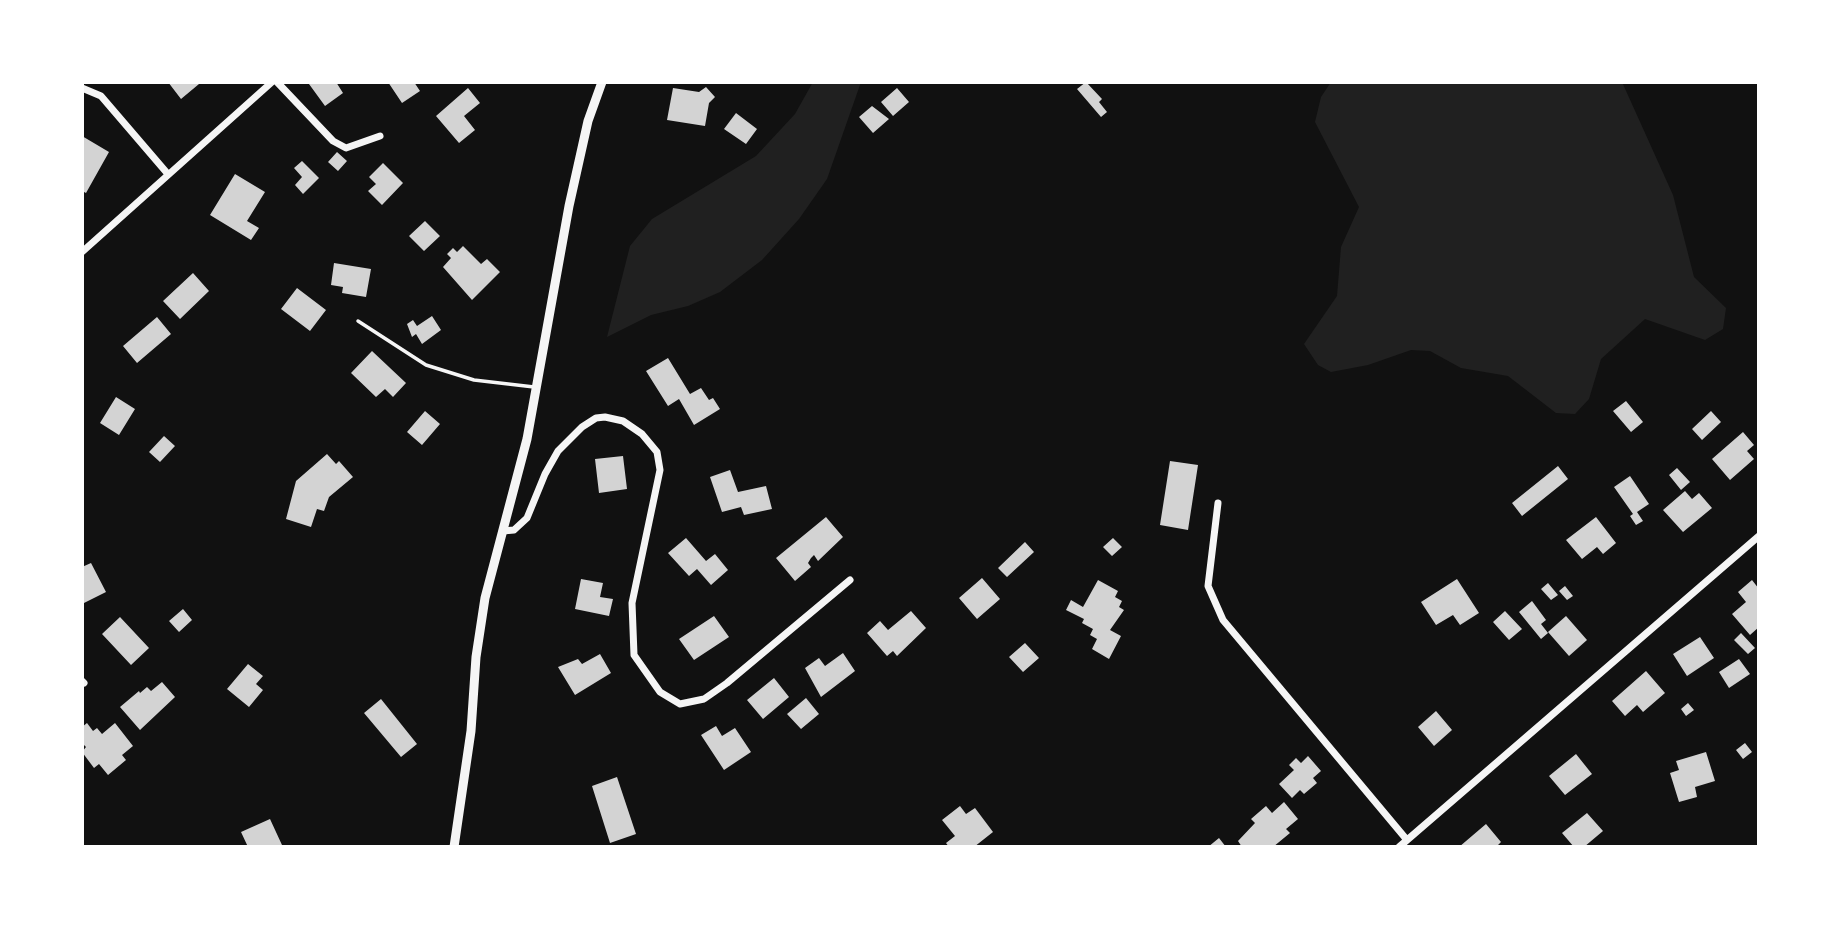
<!DOCTYPE html>
<style>
body{margin:0}
#map{position:relative;width:1841px;height:929px;overflow:hidden;background:#111;font-family:Mulish,sans-serif}
canvas{display:block}
.frame{position:absolute;inset:0;border:84px solid #fff;pointer-events:none}
</style>
<div id="map">
<canvas width="1841" height="929"></canvas>
<div class="frame"></div>
</div>
<script>
const context = document.querySelector('canvas').getContext('2d');
context.lineJoin = 'round';
function fill(path, color) {
  context.fillStyle = color;
  context.fill(path, 'evenodd');
}
function poly(rows) {
  const path = new Path2D();
  for (const r of rows) {
    path.moveTo(r[0], r[1]);
    for (let i = 2; i < r.length; i += 2) path.lineTo(r[i], r[i + 1]);
  }
  return path;
}
function trace(path, color, width, dash) {
  context.strokeStyle = color;
  context.lineWidth = width;
  context.lineCap = dash ? 'butt' : 'round';
  context.setLineDash(dash || []);
  context.stroke(path);
}
const green = poly([
 [813,82,861,82,827,179,799,219,762,260,720,292,688,306,651,315,607,337,630,246,652,219,756,156,795,114],
 [1331,82,1622,82,1673,195,1694,277,1726,308,1723,329,1705,340,1645,319,1601,359,1589,399,1575,414,1556,413,1508,376,1461,368,1430,351,1411,350,1368,365,1331,372,1318,365,1304,344,1337,296,1341,247,1359,207,1315,122,1321,97]
]);
const building = poly([
 [168,82,197,82,199,84,181,99],
 [311,82,336,82,343,93,325,106,309,84],
 [388,82,414,82,420,91,402,103],
 [1086,82,1102,99,1099,102,1107,112,1101,117,1077,89],
 [706,87,715,97,709,103,705,126,667,120,673,88,699,92],
 [468,88,480,103,464,116,475,130,459,143,436,116],
 [897,88,909,102,893,116,881,102],
 [872,106,889,119,873,133,859,117],
 [736,113,757,129,746,144,724,129],
 [82,136,109,152,86,193,82,191],
 [337,152,347,161,338,171,328,162],
 [302,161,319,178,303,194,295,185,302,177,294,168],
 [383,163,403,183,382,205,368,191,376,184,369,177],
 [235,174,265,192,247,221,259,228,251,240,210,215],
 [425,221,440,236,424,251,409,236],
 [463,246,481,264,487,259,500,272,472,300,443,267,451,258,447,254,453,248,457,252],
 [334,263,371,269,366,297,342,293,343,287,331,285],
 [193,273,209,291,180,319,163,301],
 [297,288,326,310,310,331,281,309],
 [432,316,441,330,422,344,416,334,412,337,407,324,413,320,417,326],
 [157,317,171,334,137,363,123,346],
 [372,351,406,383,393,397,385,389,376,397,351,373],
 [668,358,690,394,701,388,709,400,713,398,720,409,694,425,679,399,668,406,646,371],
 [116,397,135,409,119,435,100,423],
 [1626,401,1643,422,1631,432,1613,411],
 [425,411,440,424,422,445,407,432],
 [1711,411,1721,422,1702,440,1692,429],
 [1743,432,1754,445,1747,451,1754,459,1730,480,1712,459],
 [164,436,175,446,160,462,149,452],
 [327,454,336,464,339,461,353,477,329,497,324,511,317,509,311,527,286,519,296,481],
 [623,456,627,489,599,493,595,459],
 [1170,461,1198,465,1188,530,1160,525],
 [1558,466,1568,479,1522,516,1512,503],
 [1677,468,1690,482,1681,490,1669,475],
 [730,470,738,492,766,486,772,509,744,515,741,507,722,512,710,477],
 [1630,476,1649,504,1637,512,1643,521,1636,525,1630,516,1633,514,1614,487],
 [1685,491,1692,499,1699,493,1712,508,1683,532,1663,510],
 [826,517,843,537,818,561,814,555,811,558,808,563,811,567,795,581,776,558],
 [1596,517,1616,543,1603,554,1597,547,1582,559,1566,540],
 [686,538,706,561,715,554,728,570,711,585,697,569,689,576,668,553],
 [1113,538,1122,547,1112,556,1103,547],
 [1025,542,1034,552,1007,577,998,568],
 [91,563,106,592,82,604,82,567],
 [982,578,1000,599,977,619,959,598],
 [581,579,603,583,600,597,613,599,609,616,575,609],
 [1457,579,1479,613,1460,625,1453,615,1436,625,1421,602],
 [1098,580,1118,591,1115,597,1122,601,1119,607,1124,610,1110,630,1121,636,1109,659,1092,649,1097,639,1090,635,1093,629,1082,623,1084,619,1066,610,1071,600,1083,607],
 [1752,580,1759,589,1759,627,1750,635,1732,614,1746,602,1738,592],
 [1548,583,1558,595,1551,600,1541,589],
 [1565,586,1573,596,1567,600,1559,591],
 [1532,601,1546,620,1541,624,1548,633,1541,639,1519,612],
 [183,609,192,620,179,632,169,621],
 [911,611,926,628,897,656,893,651,887,656,867,633,880,621,888,630],
 [1505,611,1522,629,1509,640,1493,622],
 [714,616,729,637,694,660,679,639],
 [1566,616,1587,640,1569,656,1548,632],
 [120,617,149,648,131,665,102,634],
 [1741,633,1755,648,1748,654,1734,640],
 [1700,637,1714,658,1687,676,1673,654],
 [1025,643,1039,658,1023,672,1009,657],
 [843,653,855,671,821,697,805,668,819,658,825,666],
 [600,654,611,673,575,695,558,667,578,659,582,664],
 [1739,659,1750,674,1729,688,1719,672],
 [248,664,263,676,256,684,263,690,249,707,227,689],
 [1646,671,1665,693,1643,712,1637,705,1625,716,1612,701],
 [774,678,789,697,763,719,747,700],
 [162,682,175,697,140,730,120,707,139,691,140,693,147,687,151,691],
 [806,698,819,714,801,729,787,714],
 [381,699,417,744,401,757,364,713],
 [1688,703,1694,710,1686,716,1681,709],
 [1436,711,1452,730,1434,746,1418,727],
 [87,723,93,731,97,728,102,734,115,723,133,746,122,755,126,760,108,775,99,764,94,768,82,752,86,747,82,743,82,727],
 [716,726,722,736,735,728,751,752,724,770,701,735],
 [1745,743,1752,752,1743,759,1736,750],
 [1706,752,1715,781,1695,787,1697,797,1679,802,1670,773,1679,770,1676,761],
 [1576,754,1592,774,1565,795,1549,776],
 [1308,756,1321,771,1313,778,1317,783,1304,794,1300,790,1292,798,1279,784,1294,770,1289,765,1296,758,1301,763],
 [617,777,636,834,610,843,592,786],
 [1284,802,1298,819,1286,829,1290,833,1273,847,1242,847,1238,841,1255,823,1251,819,1266,806,1272,813],
 [960,806,966,814,975,808,993,832,974,847,949,847,946,843,955,836,942,820],
 [1587,813,1603,831,1584,847,1574,847,1562,833],
 [270,819,282,845,248,847,241,832],
 [1486,824,1501,842,1496,847,1459,847],
 [1219,838,1226,847,1208,847]
]);
const service = poly([
 [358,321,426,365,474,380,534,387]
]);
const minor = poly([
 [277,82,333,141,346,148,380,136],
 [82,88,101,96,167,173],
 [82,252,272,82],
 [1218,503,1208,586,1223,620,1407,840],
 [503,531,514,530,527,518,545,474,558,451,582,427,596,418,605,417,623,421,642,434,657,452,660,470,632,603,634,655,660,692,680,704,704,699,727,683,850,580],
 [82,681,84,683],
 [1399,847,1759,536]
]);
const tertiary = poly([
 [454,847,471,731,476,657,485,598,527,439,569,206,588,121,602,82]
]);
fill(green, '#202020');
fill(building, '#d3d3d3');
trace(service, '#f5f5f5', 3.5);
trace(minor, '#f5f5f5', 7);
trace(tertiary, '#f5f5f5', 9);
</script>
